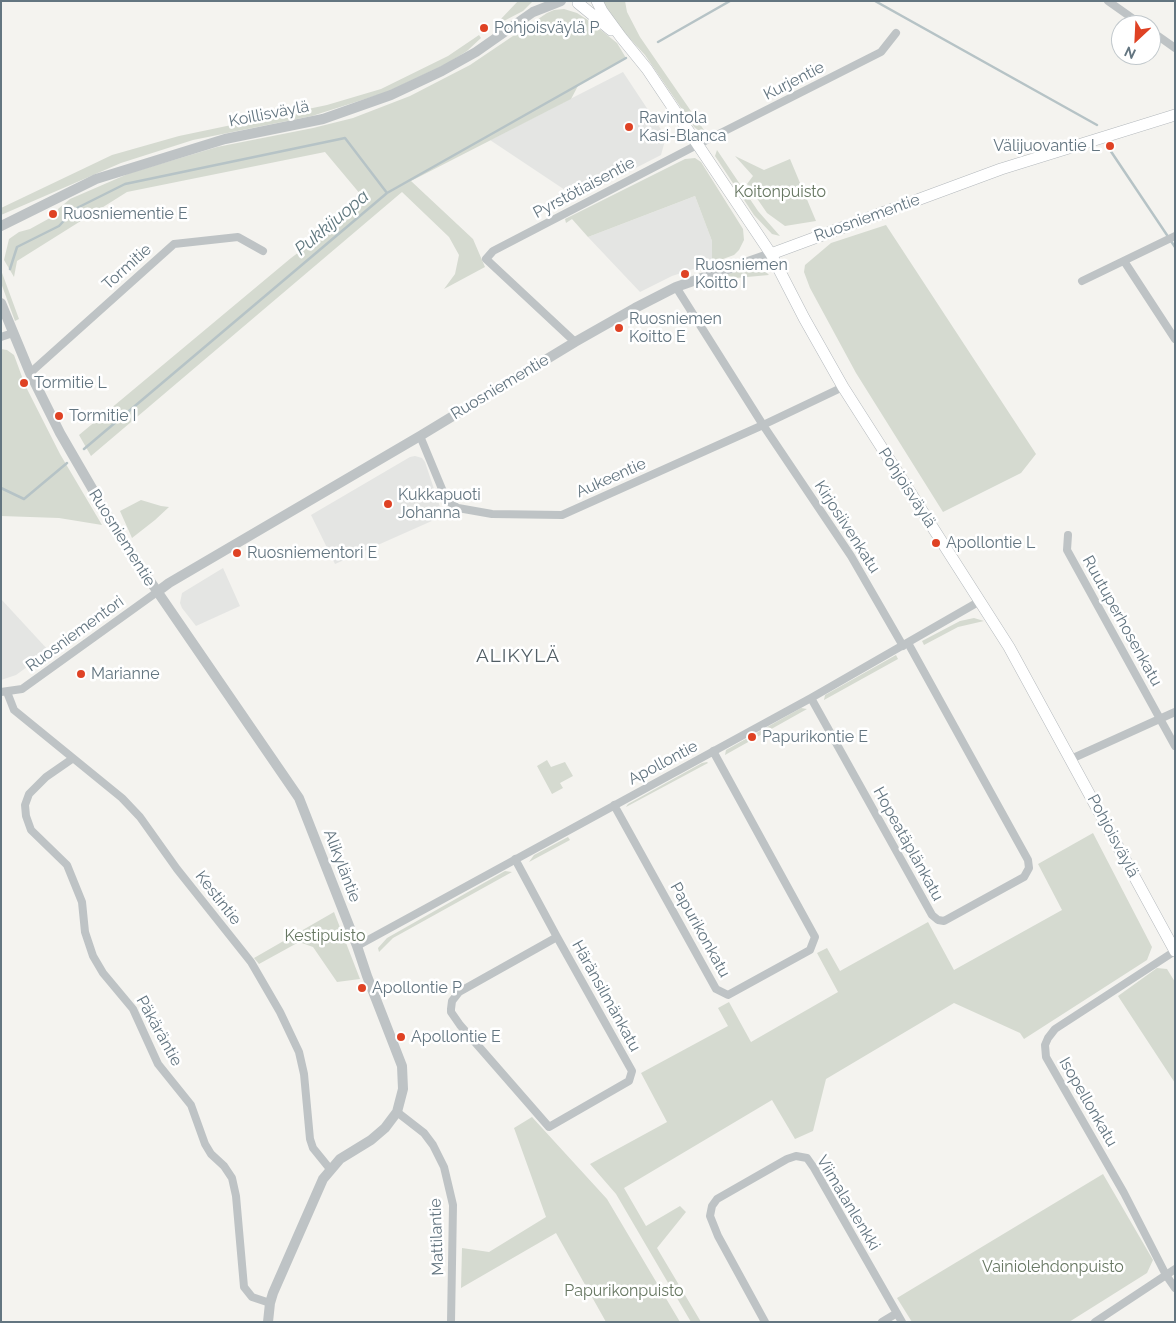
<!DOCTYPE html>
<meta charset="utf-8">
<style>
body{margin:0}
#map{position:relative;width:1176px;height:1323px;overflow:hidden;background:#f4f3ef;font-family:Raleway,sans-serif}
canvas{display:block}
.frame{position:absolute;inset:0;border:2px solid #637580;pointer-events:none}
.north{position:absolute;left:1111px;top:15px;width:50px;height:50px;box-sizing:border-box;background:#fff;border:1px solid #c1c8cc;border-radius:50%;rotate:205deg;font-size:14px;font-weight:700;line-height:20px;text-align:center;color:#637580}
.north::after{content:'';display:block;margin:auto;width:18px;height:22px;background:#df4224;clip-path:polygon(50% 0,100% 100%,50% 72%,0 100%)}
</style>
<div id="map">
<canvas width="1176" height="1323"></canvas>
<div class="frame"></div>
<div class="north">N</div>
</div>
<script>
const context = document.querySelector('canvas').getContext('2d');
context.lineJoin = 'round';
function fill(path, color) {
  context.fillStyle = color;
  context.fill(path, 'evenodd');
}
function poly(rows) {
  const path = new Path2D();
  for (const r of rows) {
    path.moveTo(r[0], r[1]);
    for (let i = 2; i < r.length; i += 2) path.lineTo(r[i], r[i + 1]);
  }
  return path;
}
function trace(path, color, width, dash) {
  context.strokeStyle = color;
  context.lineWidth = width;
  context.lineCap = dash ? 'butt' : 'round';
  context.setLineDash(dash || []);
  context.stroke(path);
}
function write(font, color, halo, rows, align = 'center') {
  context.font = font + ' Raleway,sans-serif';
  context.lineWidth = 5;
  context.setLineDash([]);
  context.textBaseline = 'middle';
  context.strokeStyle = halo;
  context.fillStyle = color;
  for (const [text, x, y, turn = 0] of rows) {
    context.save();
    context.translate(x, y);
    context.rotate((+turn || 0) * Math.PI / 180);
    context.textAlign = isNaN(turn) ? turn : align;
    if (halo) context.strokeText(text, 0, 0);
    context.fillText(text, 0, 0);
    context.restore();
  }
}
const built = poly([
 [623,72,666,137,661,155,577,198,490,140],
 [695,196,712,241,712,263,672,276,640,292,588,237],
 [415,456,422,458,425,462,443,516,335,564,311,515,410,457],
 [223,568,240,606,196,626,182,608,180,603,182,593],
 [1,599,49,651,16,675,1,680]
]);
const green = poly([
 [518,1,533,1,523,11,500,23,499,21],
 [603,1,625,1,627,12,640,37,704,130,698,130,694,127,645,55,607,14],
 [564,9,577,13,591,22,617,43,626,58,579,84,571,99,411,181,473,239,485,267,444,289,455,274,459,255,449,237,402,192,91,456,79,435,291,258,354,211,361,195,325,152,127,192,17,261,14,277,4,260,9,239,19,232,30,229,59,213,58,209,70,199,130,173,217,147,313,128,353,118,410,96,470,65,547,13,554,10],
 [479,35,481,38,467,51,448,63,387,92,312,116,193,140,121,163,1,215,1,208,112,155,179,136,327,105,381,89,448,56],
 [717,150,758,211,780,236,772,234,754,215,715,156],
 [735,156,764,170,790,159,816,221,785,226,767,213,747,184,753,176],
 [695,158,701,162,743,229,744,240,739,250,734,255,712,263,712,241,695,196,588,237,572,219,566,223,565,219,685,159],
 [886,225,1036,454,1021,473,943,512,856,373,810,288,804,272,805,265,831,243],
 [756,267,764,270,769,275,736,278,726,275,744,268],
 [1,270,19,319,15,321,1,283],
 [1,349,7,350,14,355,25,385,60,454,102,525,59,518,1,516],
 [141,500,161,506,169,507,155,520,132,538,120,511],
 [974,618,984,621,958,627,924,645,922,641,960,621],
 [896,655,898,659,824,700,825,695],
 [801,708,807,709,725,755,726,750],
 [547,760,551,767,565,762,573,776,560,783,563,788,552,794,537,766],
 [707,762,708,763,626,807,628,804,702,763],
 [1093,833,1152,947,1147,960,1024,1039,1020,1033,954,1003,826,1079,813,1131,795,1139,772,1100,624,1188,646,1226,680,1206,686,1212,657,1248,701,1322,691,1322,616,1194,590,1164,667,1122,641,1073,728,1026,718,1008,729,1002,751,1042,838,992,817,953,827,948,840,971,928,922,954,970,1062,910,1038,864],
 [568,837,570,840,529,862,534,855],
 [505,871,512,872,393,938,379,952,378,948,387,938],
 [334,912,360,979,337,982,313,947,299,942,259,964,254,958],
 [1157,968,1167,969,1175,982,1175,1083,1118,996],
 [532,1117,607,1199,680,1322,606,1322,556,1233,461,1288,462,1248,489,1252,546,1217,514,1128],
 [1103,1174,1153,1260,1147,1273,1069,1322,912,1322,897,1298]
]);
const stream = poly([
 [875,1,1097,125],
 [658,42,730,1],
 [1110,150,1175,247],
 [10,269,17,247,59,226,75,209,125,184,345,138,387,193],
 [84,449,387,193,626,58],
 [1,488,24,499,67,463]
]);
const minor = poly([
 [1108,1,1142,25],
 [1151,31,1175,48],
 [1124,261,1175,339],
 [1082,281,1175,236],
 [676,287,763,425,851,556,903,646],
 [1,337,13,333],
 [575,342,486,259,493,251,697,145,881,52,896,33],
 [30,373,174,244,238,237,263,251],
 [420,436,447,501,458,508,492,514,562,515,763,425,843,387],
 [1068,535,1067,550,1175,746],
 [1,692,22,689,157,592],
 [7,692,14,710,122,798,140,817,177,869,251,962,280,1012,299,1052,304,1074,310,1139,313,1148,330,1169],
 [811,698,932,915,938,920,944,921,1024,877,1029,868,1028,860,908,643],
 [72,759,46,777,29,794,25,805,26,816,31,830,67,865,82,902,85,932,93,956,103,973,133,1009,158,1064,191,1105,205,1144,211,1154,224,1166,232,1178,236,1196,244,1287,252,1297,270,1303],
 [1071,759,1175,712],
 [614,805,716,989,728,995,810,950,815,937,713,751],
 [515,859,557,937,632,1071,629,1081,549,1127,460,1025,451,1012,451,1009,452,1001,459,992,557,937],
 [357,946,811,698,980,601],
 [1175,951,1055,1029,1048,1038,1045,1045,1046,1057,1124,1193,1166,1275,1175,1288],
 [397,1112,424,1133,433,1145,444,1167,453,1205,451,1322],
 [765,1322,718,1236,710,1216,712,1206,717,1199,787,1159,796,1156,807,1158,814,1168,902,1322],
 [882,1322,897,1313],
 [1095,1322,1175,1269]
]);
const tertiary = poly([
 [1,226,96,179,225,139,323,119,391,95,442,71,476,52,533,12,561,1],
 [1,303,30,373,60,433,122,540,299,798,357,946,367,976,402,1066,403,1089,397,1112,385,1128,371,1140,340,1159,323,1179,273,1293,270,1303,268,1322],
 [157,592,169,583,420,436,575,342,635,308,676,287,771,254]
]);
const secondary = poly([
 [597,1,602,11,621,37,647,69,771,254,804,318,843,387,1009,647,1175,951],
 [578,3,611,30],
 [771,254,1001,169,1175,115]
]);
const markers = [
 [484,28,5,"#df4224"],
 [629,127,5,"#df4224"],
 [1110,146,5,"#df4224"],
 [53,214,5,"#df4224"],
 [685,274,5,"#df4224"],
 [619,328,5,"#df4224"],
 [24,383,5,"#df4224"],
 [59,416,5,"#df4224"],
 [388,504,5,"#df4224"],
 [936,543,5,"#df4224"],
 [237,553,5,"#df4224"],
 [81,674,5,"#df4224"],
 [752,737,5,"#df4224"],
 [362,988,5,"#df4224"],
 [401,1037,5,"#df4224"]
];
const poiNames = [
 ["Pohjoisväylä P",494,28],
 ["Ravintola",639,118],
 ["Kasi-Blanca",639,136],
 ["Välijuovantie L",1100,146,"right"],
 ["Ruosniementie E",63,214],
 ["Ruosniemen",695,265],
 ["Koitto I",695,283],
 ["Ruosniemen",629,319],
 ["Koitto E",629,337],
 ["Tormitie L",34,383],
 ["Tormitie I",69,416],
 ["Kukkapuoti",398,495],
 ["Johanna",398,513],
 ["Apollontie L",946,543],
 ["Ruosniementori E",247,553],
 ["Marianne",91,674],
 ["Papurikontie E",762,737],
 ["Apollontie P",372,988],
 ["Apollontie E",411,1037]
];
const streetNames = [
 ["Kurjentie",794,81,-27],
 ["Koillisväylä",269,114,-11],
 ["Pyrstötiaisentie",584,188,-28],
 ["Ruosniementie",867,218,-20],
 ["Tormitie",127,267,-42],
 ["Ruosniementie",500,387,-31],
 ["Aukeentie",611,478,-24],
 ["Pohjoisväylä",907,488,57],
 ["Kirjosiivenkatu",847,527,57],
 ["Ruosniementie",122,538,58],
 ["Ruutuperhosenkatu",1122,621,61],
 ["Ruosniementori",75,634,-36],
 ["Apollontie",663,763,-28],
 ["Pohjoisväylä",1113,836,62],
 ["Hopeatäplänkatu",908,844,61],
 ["Alikyläntie",342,866,69],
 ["Kestintie",218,898,52],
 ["Papurikonkatu",700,930,61],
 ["Häränsilmänkatu",606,996,61],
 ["Päkäräntie",159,1031,61],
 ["Isopellonkatu",1088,1102,60],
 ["Viimalanlenkki",848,1203,59],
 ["Mattilantie",437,1237,-92]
];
const parkNames = [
 ["Koitonpuisto",780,192],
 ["Kestipuisto",325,936],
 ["Vainiolehdonpuisto",1053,1267],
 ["Papurikonpuisto",624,1291]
];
const waterNames = [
 ["Pukkijuopa",332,223,-40]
];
const quarterNames = [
 ["ALIKYLÄ",518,656]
];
fill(built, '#e4e5e3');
fill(green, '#d5dad0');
trace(stream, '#b6c3c6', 2.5);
trace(secondary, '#b3b8bc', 12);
trace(minor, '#bec3c5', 8);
trace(tertiary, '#bec3c5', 10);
trace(secondary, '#fff', 11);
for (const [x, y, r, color] of markers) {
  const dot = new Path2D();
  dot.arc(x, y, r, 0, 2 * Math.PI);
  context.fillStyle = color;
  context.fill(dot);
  trace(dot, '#fff', 2);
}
write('16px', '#637580', '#fff', poiNames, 'left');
write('16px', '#637580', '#fff', streetNames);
write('16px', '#677762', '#fff', parkNames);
write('italic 18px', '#5f777e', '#fff', waterNames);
context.letterSpacing = '1px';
write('19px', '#515e65', '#fff', quarterNames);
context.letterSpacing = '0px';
</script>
